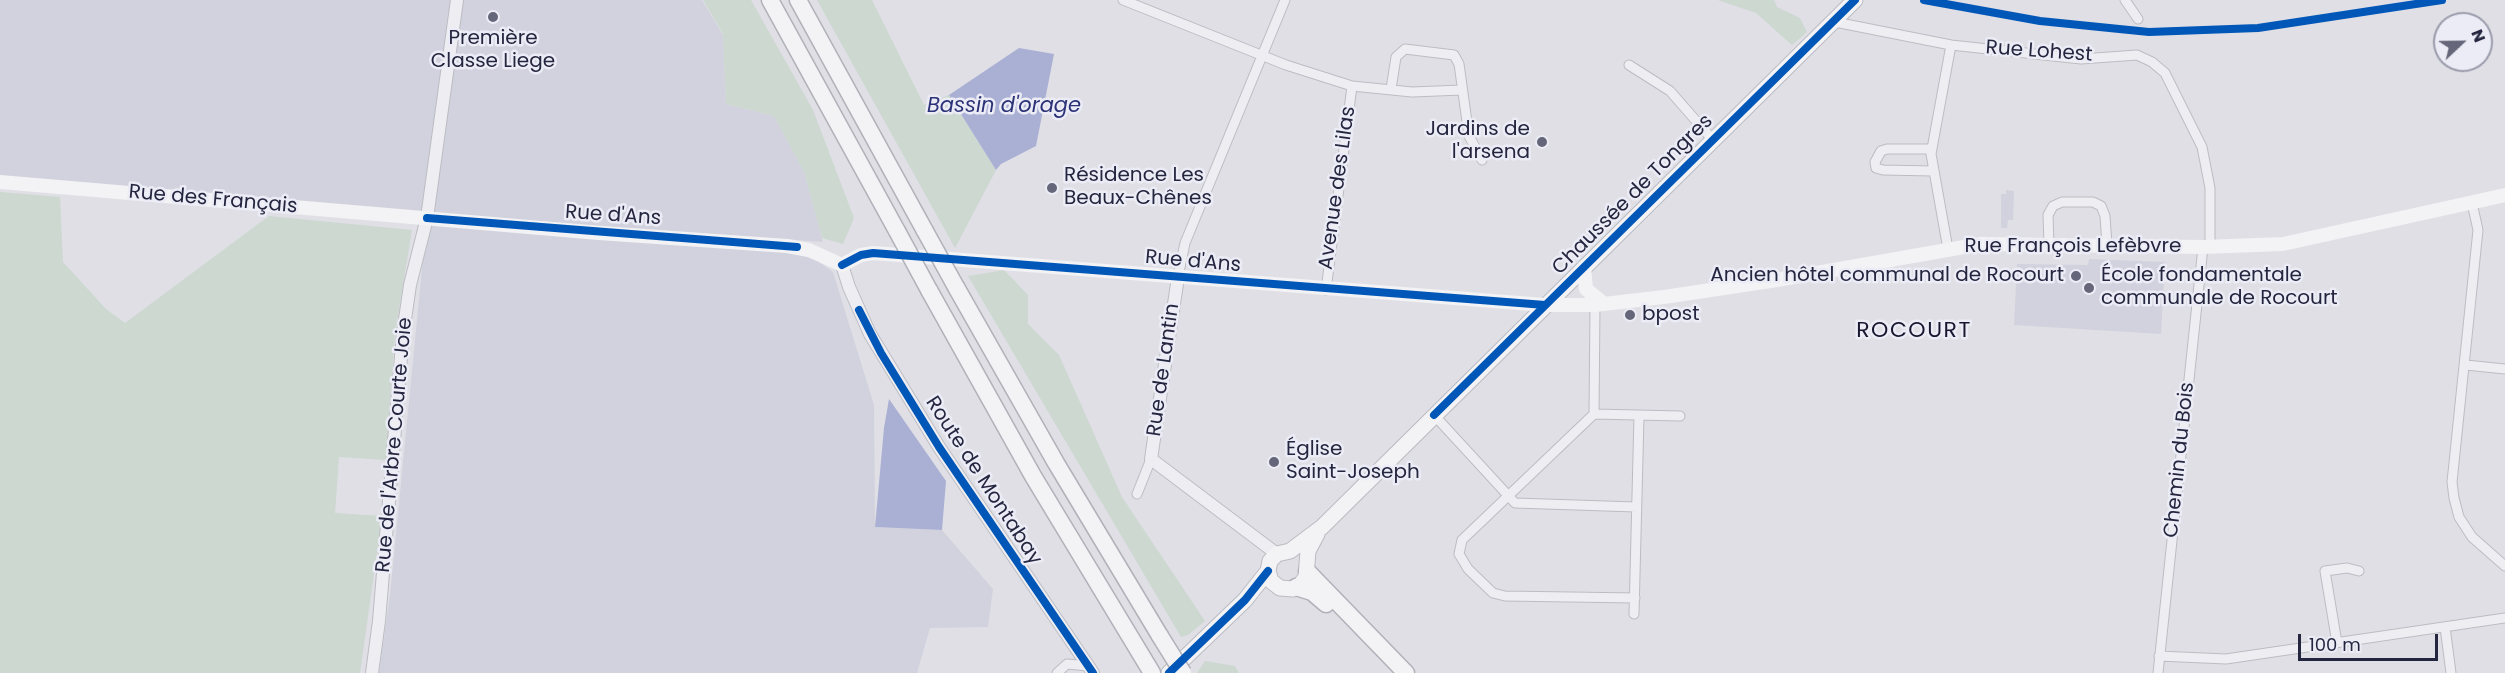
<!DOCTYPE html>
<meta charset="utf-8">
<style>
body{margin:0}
#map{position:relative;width:2505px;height:673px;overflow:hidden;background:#dfdfe5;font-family:Poppins,sans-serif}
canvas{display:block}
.north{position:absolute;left:2433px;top:12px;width:60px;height:60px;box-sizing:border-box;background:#ebecf5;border:2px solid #9b9cac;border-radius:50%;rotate:68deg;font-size:16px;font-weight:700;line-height:24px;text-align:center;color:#24253f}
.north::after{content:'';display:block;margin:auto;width:21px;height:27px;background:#656679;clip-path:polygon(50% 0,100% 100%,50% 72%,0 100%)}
.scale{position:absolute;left:2298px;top:634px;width:140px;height:27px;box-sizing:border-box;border:3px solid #24253f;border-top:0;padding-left:8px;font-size:18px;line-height:21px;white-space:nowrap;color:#24253f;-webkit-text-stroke:4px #ebecf5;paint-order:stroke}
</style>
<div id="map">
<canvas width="2505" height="673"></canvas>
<div class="north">N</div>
<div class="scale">100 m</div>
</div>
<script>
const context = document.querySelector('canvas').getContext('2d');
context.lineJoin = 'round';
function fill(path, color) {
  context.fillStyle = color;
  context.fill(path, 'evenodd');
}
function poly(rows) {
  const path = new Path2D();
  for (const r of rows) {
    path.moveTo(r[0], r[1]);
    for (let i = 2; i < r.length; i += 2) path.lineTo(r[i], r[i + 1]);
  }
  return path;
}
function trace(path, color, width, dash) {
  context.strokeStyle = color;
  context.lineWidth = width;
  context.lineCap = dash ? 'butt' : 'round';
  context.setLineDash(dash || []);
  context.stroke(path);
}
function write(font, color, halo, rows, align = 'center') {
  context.font = font + ' Poppins,sans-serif';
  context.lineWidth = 5;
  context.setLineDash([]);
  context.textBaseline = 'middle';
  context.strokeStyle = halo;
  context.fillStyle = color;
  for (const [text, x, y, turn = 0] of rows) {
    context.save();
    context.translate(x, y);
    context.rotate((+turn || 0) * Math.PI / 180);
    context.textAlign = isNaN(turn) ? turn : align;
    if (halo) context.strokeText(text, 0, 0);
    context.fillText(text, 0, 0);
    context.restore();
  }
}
const built = poly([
 [0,0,702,0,723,35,726,104,774,116,804,172,823,242,0,181],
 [2006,190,2014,191,2013,220,2008,220,2007,228,2001,228,2001,194,2006,194],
 [427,218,795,253,816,260,833,272,874,405,875,527,942,530,993,589,988,627,930,628,917,673,379,673,390,595],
 [2089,259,2165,262,2161,334,2014,325,2017,264,2088,265]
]);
const green = poly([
 [703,0,751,0,813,110,854,218,843,244,822,238,804,172,774,116,726,104,723,34],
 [817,0,872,0,924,105,949,95,996,170,955,248],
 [1718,0,1774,0,1777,7,1800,18,1807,32,1792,45,1756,13],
 [0,192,60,197,63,262,106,309,125,323,269,216,412,230,395,334,386,460,339,457,335,513,382,516,360,673,0,673],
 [1004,270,1028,295,1028,324,1059,355,1122,497,1205,621,1188,635,1181,637,968,276],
 [1205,661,1235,666,1239,673,1197,673]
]);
const water = poly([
 [1019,48,1054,54,1036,146,1001,164,996,170,949,95],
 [889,399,946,481,942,530,875,527,884,428]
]);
const minor = poly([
 [1123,0,1286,65,1352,86,1412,92,1462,90],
 [2125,0,2138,19],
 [1835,22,1951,45,2081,59,2137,55,2152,62,2165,73,2202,147,2210,188,2210,247],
 [1629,65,1670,91,1712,139],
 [1391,89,1396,57,1405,49,1454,55,1459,64,1469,136,1482,160],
 [1932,149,1887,149,1881,151,1875,162,1876,168,1883,170,1933,171],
 [2472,203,2478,230,2452,482,2454,498,2459,517,2472,537,2505,566],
 [2049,244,2048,215,2053,206,2062,202,2093,202,2101,206,2105,216,2107,245],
 [1948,249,1931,154,1951,45],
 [1178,277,1185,243,1285,0],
 [1326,290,1352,86],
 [2466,365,2505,369],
 [1594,414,1595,305],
 [1434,415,1515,503,1636,507],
 [1137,494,1151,459],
 [1635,598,1505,596,1493,593,1468,569,1459,554,1462,540,1594,414,1680,416],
 [1634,614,1639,416],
 [2445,627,2451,673],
 [2337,643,2325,571,2347,568,2359,571],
 [2159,656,2226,659,2505,618],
 [1057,673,1067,664,1088,666],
 [2158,673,2203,247]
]);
const tertiary = poly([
 [842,265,849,287,870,334,939,447,1093,673],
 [1178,277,1151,459,1277,554],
 [372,673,379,621,403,333,410,285,427,218,457,0]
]);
const secondary = poly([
 [0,182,599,233,787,246,809,250,842,265,861,255,873,253,1545,305,1595,305,1664,297,1777,280,1981,244,2203,247,2283,244,2505,195],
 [1584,267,1586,289,1604,304]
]);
const primary = poly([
 [1268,571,1271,581,1280,588,1293,589,1300,585,1306,577,1308,551,1317,534],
 [1169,673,1245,600,1268,571,1270,561,1277,554,1290,551,1322,527,1855,0]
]);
const motorway = poly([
 [770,0,897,231],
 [798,0,925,231],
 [956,287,1056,463,1160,636],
 [929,290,1033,476,1152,673],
 [1307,571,1406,673],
 [1296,587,1312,592,1326,604]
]);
const motorwayBridge = poly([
 [897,231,929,290],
 [925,231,956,287],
 [1160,636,1183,673]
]);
const cycleway = poly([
 [1924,0,2040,21,2149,32,2258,28,2442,0],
 [427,218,797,247],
 [842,265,861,255,873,253,1545,305],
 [859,310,881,353,939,447,1093,673],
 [1434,415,1855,0],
 [1169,673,1245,600,1268,571]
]);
const markers = [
 [493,17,6,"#656679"],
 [1542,142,6,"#656679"],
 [1052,188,6,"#656679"],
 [2076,276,6,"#656679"],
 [2089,288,6,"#656679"],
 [1630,315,6,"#656679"],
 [1274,462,6,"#656679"]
];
const poiNames = [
 ["Première",493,39,"center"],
 ["Classe Liege",493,62,"center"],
 ["Jardins de",1530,130,"right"],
 ["l'arsena",1530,153,"right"],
 ["Résidence Les",1064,176],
 ["Beaux-Chênes",1064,199],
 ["Ancien hôtel communal de Rocourt",2064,276,"right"],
 ["École fondamentale",2101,276],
 ["communale de Rocourt",2101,299],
 ["bpost",1642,315],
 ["Église",1286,450],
 ["Saint-Joseph",1286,473]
];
const streetNames = [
 ["Rue Lohest",2039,52,4],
 ["Avenue des Lilas",1338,188,-82],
 ["Chaussée de Tongres",1633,195,-45],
 ["Rue des Français",213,200,5],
 ["Rue d'Ans",613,216,4],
 ["Rue François Lefèbvre",2073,247],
 ["Rue d'Ans",1193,262,5],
 ["Rue de Lantin",1164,370,-82],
 ["Rue de l'Arbre Courte Joie",395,445,-85],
 ["Chemin du Bois",2180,460,-84],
 ["Route de Montabay",983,481,57]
];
const waterNames = [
 ["Bassin d'orage",1004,107]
];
const quarterNames = [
 ["ROCOURT",1914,331]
];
fill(built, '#d2d2de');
fill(green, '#ccd8d0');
fill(water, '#aaafd4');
trace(minor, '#bcbcc3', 11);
trace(tertiary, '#bcbcc3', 14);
trace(primary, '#bbbbc3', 17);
trace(motorway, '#b1b1ba', 19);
trace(minor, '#eeeef2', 9);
trace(tertiary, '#eeeef2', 12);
trace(secondary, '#f3f3f5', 14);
trace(primary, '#f3f3f5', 15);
trace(motorway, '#f3f3f5', 16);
trace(motorwayBridge, '#b1b1ba', 19, []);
trace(motorwayBridge, '#f3f3f5', 16);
trace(cycleway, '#0057b8', 8);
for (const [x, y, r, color] of markers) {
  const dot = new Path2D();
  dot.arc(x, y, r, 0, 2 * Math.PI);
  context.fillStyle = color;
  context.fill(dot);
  trace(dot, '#ebecf5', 2);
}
write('20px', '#24253f', '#ebecf5', poiNames, 'left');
write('20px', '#24253f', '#ebecf5', streetNames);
write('italic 21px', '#2b3277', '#ebecf5', waterNames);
context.letterSpacing = '1.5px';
write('22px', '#171730', '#ebecf5', quarterNames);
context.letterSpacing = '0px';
</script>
